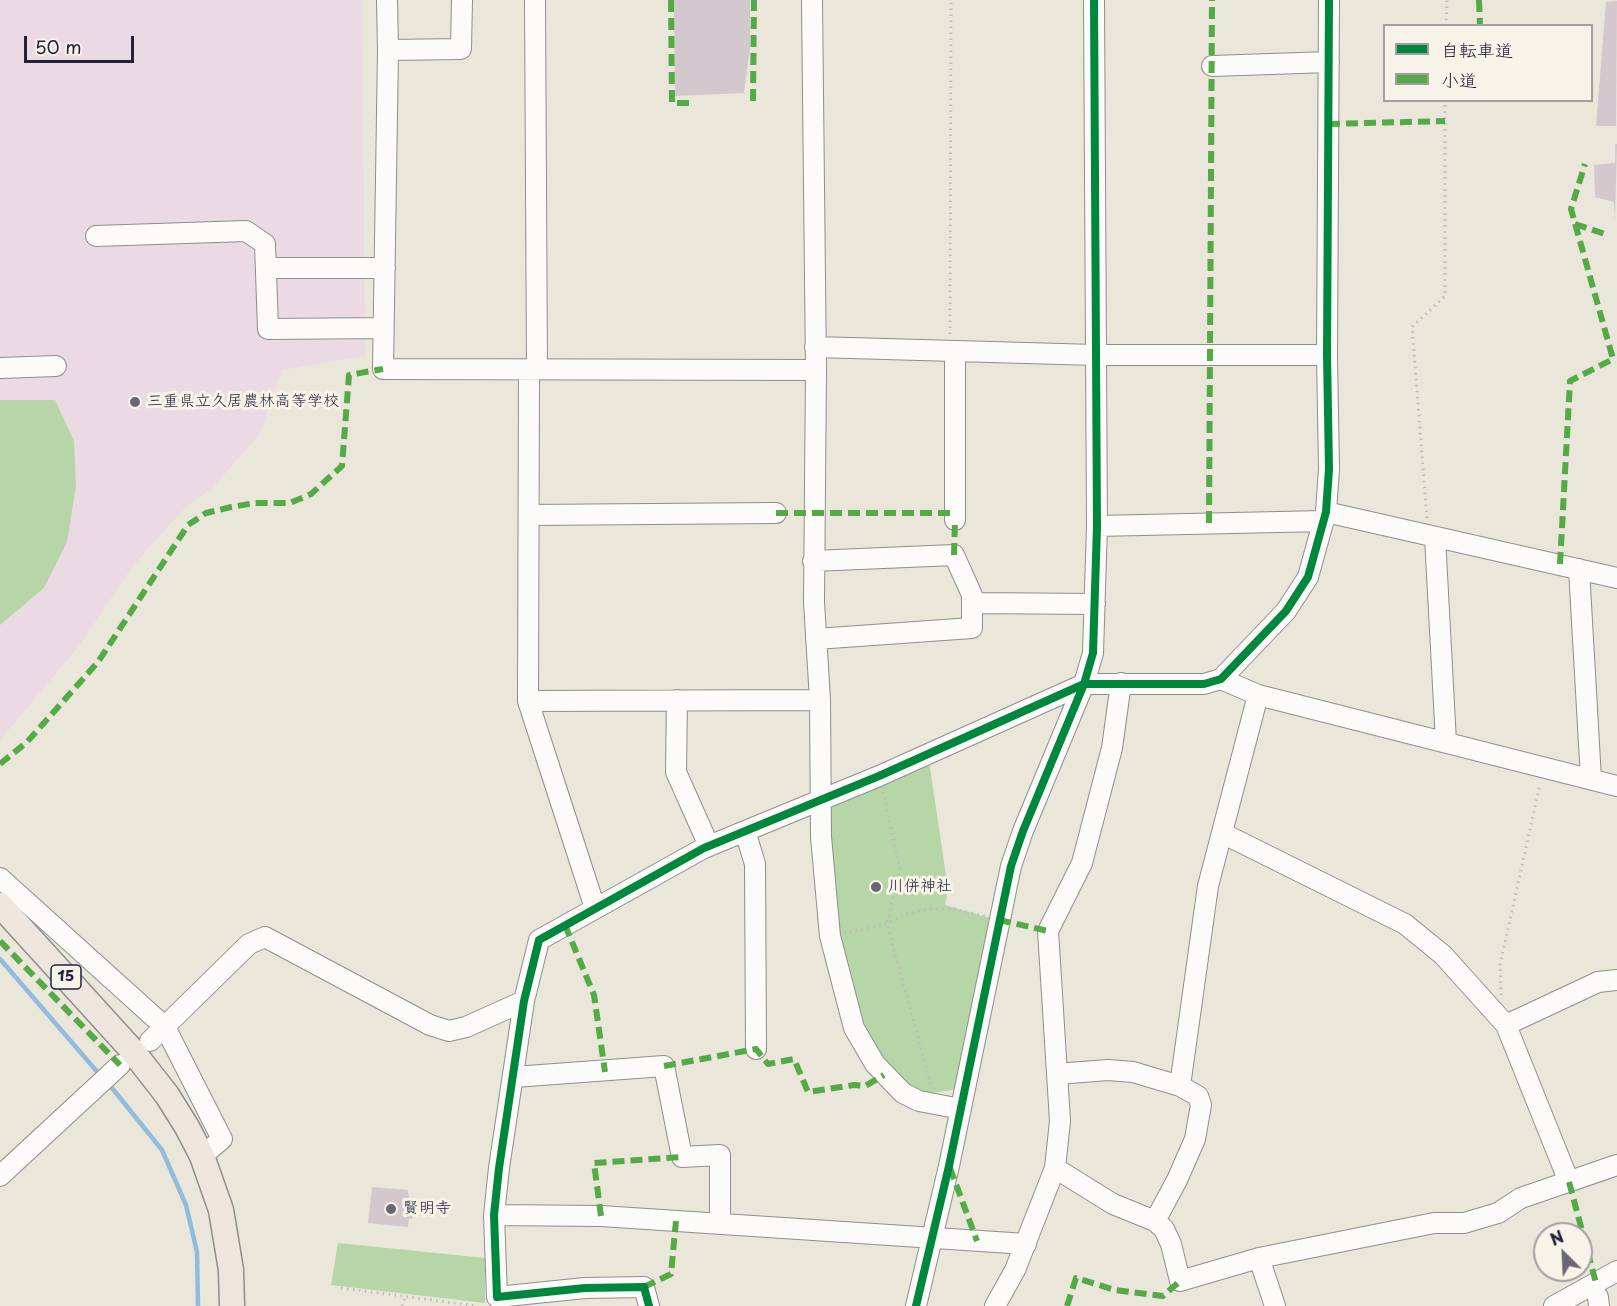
<!DOCTYPE html>
<meta charset="utf-8">
<style>
body{margin:0}
#map{position:relative;width:1617px;height:1306px;overflow:hidden;background:#eae6da;font-family:"Playpen Sans","Klee One",sans-serif}
canvas{display:block}
.legend{position:absolute;left:1383px;top:24px;width:210px;height:78px;box-sizing:border-box;background:#f7f3e8;border:2px solid #a29fa3;margin:0;padding:8px 10px;list-style:none;font-size:18px;color:#22223b}
.legend li{display:flex;align-items:center;gap:12px;height:30px}
.legend b{width:30px;border:2px solid #a29fa3}
.north{position:absolute;left:1533px;top:1222px;width:60px;height:60px;box-sizing:border-box;background:#f7f3e8;border:2px solid #a29fa3;border-radius:50%;rotate:336deg;font-size:16px;font-weight:700;line-height:24px;text-align:center;color:#22223b}
.north::after{content:'';display:block;margin:auto;width:21px;height:27px;background:#686773;clip-path:polygon(50% 0,100% 100%,50% 72%,0 100%)}
.scale{position:absolute;left:24px;top:36px;width:110px;height:27px;box-sizing:border-box;border:3px solid #22223b;border-top:0;padding-left:8px;font-size:18px;line-height:21px;white-space:nowrap;color:#22223b;-webkit-text-stroke:4px #f7f3e8;paint-order:stroke}
</style>
<div id="map">
<canvas width="1617" height="1306"></canvas>
<ul class="legend">
<li><b style="height:8px;background:#00873e"></b>自転車道</li>
<li><b style="height:8px;background:#53aa46"></b>小道</li>
</ul>
<div class="north">N</div>
<div class="scale">50 m</div>
</div>
<script>
const context = document.querySelector('canvas').getContext('2d');
context.lineJoin = 'round';
function fill(path, color) {
  context.fillStyle = color;
  context.fill(path, 'evenodd');
}
function poly(rows) {
  const path = new Path2D();
  for (const r of rows) {
    path.moveTo(r[0], r[1]);
    for (let i = 2; i < r.length; i += 2) path.lineTo(r[i], r[i + 1]);
  }
  return path;
}
function trace(path, color, width, dash) {
  context.strokeStyle = color;
  context.lineWidth = width;
  context.lineCap = dash ? 'butt' : 'round';
  context.setLineDash(dash || []);
  context.stroke(path);
}
function write(font, color, halo, rows, align = 'center') {
  context.font = font + ' "Playpen Sans","Klee One",sans-serif';
  context.lineWidth = 6;
  context.setLineDash([]);
  context.textBaseline = 'middle';
  context.strokeStyle = halo;
  context.fillStyle = color;
  for (const [text, x, y, turn = 0] of rows) {
    context.save();
    context.translate(x, y);
    context.rotate((+turn || 0) * Math.PI / 180);
    context.textAlign = isNaN(turn) ? turn : align;
    if (halo) context.strokeText(text, 0, 0);
    context.fillText(text, 0, 0);
    context.restore();
  }
}
const built = poly([
 [0,0,362,0,365,356,282,370,259,435,213,487,188,505,149,547,128,573,79,646,0,740]
]);
const green = poly([
 [0,400,55,400,74,441,76,485,67,542,44,588,0,625],
 [929,761,948,889,945,905,990,918,958,1089,926,1094,904,1083,882,1065,863,1033,834,920,827,809,831,802],
 [338,1243,485,1258,485,1303,331,1285]
]);
const stream = poly([
 [0,959,100,1075],
 [108,1083,162,1150,186,1205,197,1252,198,1306]
]);
const building = poly([
 [674,0,750,0,750,48,744,93,675,96],
 [1617,1,1616,126,1596,126,1606,2],
 [1615,144,1617,144,1615,221,1614,202,1595,197,1594,165,1615,163],
 [372,1187,408,1190,409,1199,414,1199,412,1219,409,1219,408,1227,368,1223]
]);
const path = poly([
 [1446,26,1447,0],
 [950,334,951,0],
 [1427,518,1412,327,1445,296,1445,100],
 [883,792,900,870,887,924,932,1088],
 [844,933,887,924,906,914,927,909,954,909,985,916],
 [1501,995,1500,965,1540,784],
 [341,1288,477,1306],
 [402,1306,405,1297]
]);
const minor = poly([
 [387,0,388,50,383,369,816,370],
 [535,0,537,370],
 [812,0,816,370,814,602,820,700,821,837,830,936,854,1028,875,1064,903,1093,919,1101,961,1109],
 [388,50,461,49,462,0],
 [1212,66,1329,62],
 [96,236,246,231,265,244,268,329,383,328],
 [266,268,385,268],
 [815,347,1096,355,1327,355],
 [0,368,56,366],
 [529,370,528,701,595,908],
 [1326,512,1617,578],
 [529,515,776,513],
 [955,520,955,351],
 [1097,526,1324,521],
 [1435,537,1446,742],
 [813,561,954,555,972,595,972,628,816,639],
 [1579,569,1591,779],
 [972,603,1095,604],
 [1221,679,1258,695,1617,786],
 [677,700,676,772,709,846],
 [528,701,820,700],
 [745,831,755,864,756,1049],
 [1222,833,1405,924,1443,955,1506,1025,1569,1182],
 [0,878,165,1027,222,1139,202,1156],
 [1506,1025,1598,982,1617,980],
 [150,1041,249,944,265,937,430,1025,449,1031,466,1027,524,1001],
 [1057,1074,1108,1070,1133,1072,1180,1086,1198,1096,1201,1105,1195,1139,1177,1180,1155,1221],
 [514,1077,664,1066,682,1157,720,1155,720,1224],
 [1180,1086,1208,886,1258,695],
 [1055,1168,1113,1204,1155,1221,1164,1229,1171,1244,1180,1281,1259,1258,1434,1223,1464,1223,1498,1213,1521,1198,1617,1165],
 [0,1176,120,1065],
 [494,1215,601,1216,1026,1244],
 [1259,1258,1275,1306],
 [1598,1297,1599,1306],
 [649,1306,644,1287,585,1288,497,1297,494,1215,499,1168,524,1001,539,940,704,848,879,776,1084,684,1204,684,1221,679,1286,611,1308,577,1326,512,1329,469,1327,355,1329,0],
 [916,1306,949,1166,1011,866,1023,831,1084,684,1093,653,1097,526,1094,0],
 [995,1306,1015,1270,1055,1168,1060,1121,1048,931,1082,863,1112,748,1121,683],
 [1554,1306,1617,1271]
]);
const major = poly([
 [0,905,131,1049,167,1095,187,1127,202,1156,221,1210,231,1270,232,1306]
]);
const quiet = poly([
 [671,0,672,103,693,103],
 [1479,0,1480,26],
 [753,101,754,0],
 [1328,124,1445,121],
 [1575,224,1605,234],
 [776,513,954,513],
 [1209,523,1212,0],
 [954,555,955,520],
 [1560,564,1570,381,1613,359,1571,209,1585,164],
 [0,764,27,742,98,662,188,525,206,513,231,507,255,503,290,503,311,494,342,466,349,375,383,369],
 [999,920,1048,931],
 [565,925,594,995,605,1072],
 [0,941,120,1065],
 [664,1066,756,1049,768,1064,794,1059,808,1092,854,1085,865,1086,884,1075],
 [950,1168,977,1241],
 [1569,1182,1596,1283],
 [601,1216,594,1163,682,1157],
 [644,1287,671,1274,676,1221],
 [1067,1306,1076,1278,1115,1290,1163,1296,1180,1281]
]);
const cycleway = poly([
 [649,1306,644,1287,585,1288,497,1297,494,1215,499,1168,524,1001,539,940,704,848,879,776,1084,684,1204,684,1221,679,1286,611,1308,577,1326,512,1329,469,1327,355,1329,0],
 [916,1306,949,1166,1011,866,1023,831,1084,684,1093,653,1097,526,1094,0]
]);
const markers = [
 [135,402,6,"#686773"],
 [876,887,6,"#686773"],
 [391,1209,6,"#686773"]
];
const shields = [
 [66,977,30]
];
const shieldNames = [
 ["15",66,977]
];
const poiNames = [
 ["三重県立久居農林高等学校",147,402],
 ["川併神社",888,887],
 ["賢明寺",403,1209]
];
fill(built, '#ebdae3');
fill(green, '#b6d6a7');
trace(stream, '#92bcdd', 4.5);
fill(building, '#d2c8ce');
trace(minor, '#908e8c', 22);
trace(major, '#908e8c', 27);
trace(path, '#bdbcbd', 3, [1.5, 4.5]);
trace(minor, '#fcfbf9', 20);
trace(major, '#eee6de', 24);
trace(quiet, '#53aa46', 6, [12, 6]);
trace(cycleway, '#00873e', 8);
for (const [x, y, r, color] of markers) {
  const dot = new Path2D();
  dot.arc(x, y, r, 0, 2 * Math.PI);
  context.fillStyle = color;
  context.fill(dot);
  trace(dot, '#f7f3e8', 2);
}
for (const [x, y, w] of shields) {
  const box = new Path2D();
  box.roundRect(x - w / 2, y - 12, w, 24, 4.5);
  context.fillStyle = '#f7f3e8';
  context.fill(box);
  trace(box, '#22223b', 1.5);
}
write('bold 15px', '#22223b', null, shieldNames);
write('16px', '#22223b', '#f7f3e8', poiNames, 'left');
</script>
